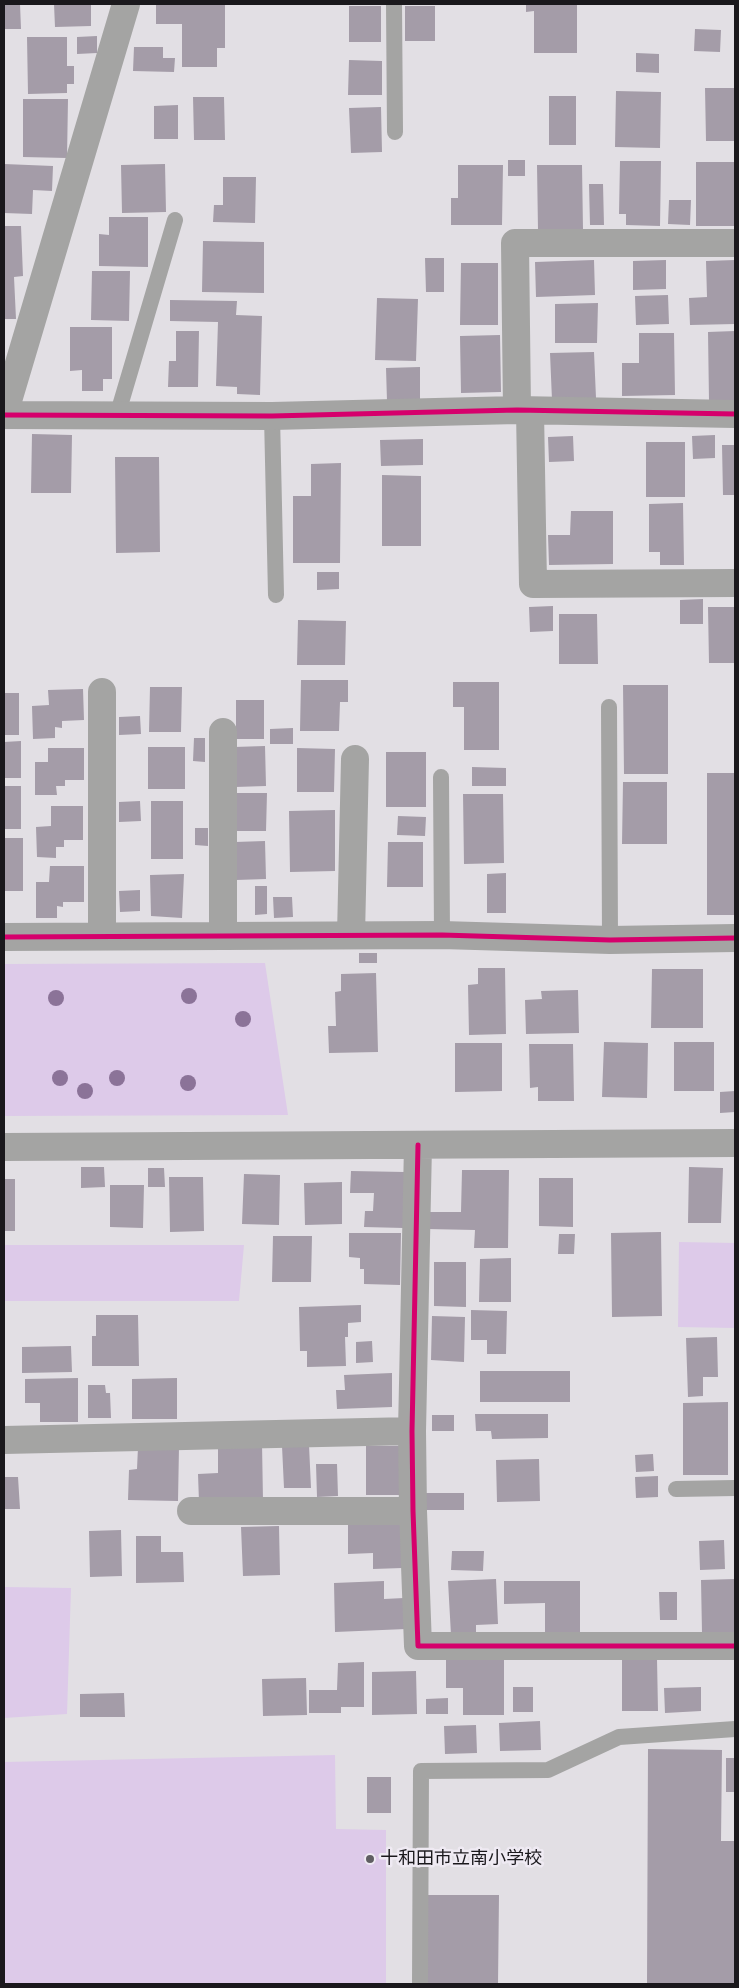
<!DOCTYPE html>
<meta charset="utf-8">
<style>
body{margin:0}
#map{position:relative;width:739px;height:1988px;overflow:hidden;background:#e2dfe4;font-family:Helvetica,sans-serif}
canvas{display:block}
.frame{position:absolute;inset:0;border:5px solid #1a181c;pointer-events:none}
</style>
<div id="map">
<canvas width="739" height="1988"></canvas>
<div class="frame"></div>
</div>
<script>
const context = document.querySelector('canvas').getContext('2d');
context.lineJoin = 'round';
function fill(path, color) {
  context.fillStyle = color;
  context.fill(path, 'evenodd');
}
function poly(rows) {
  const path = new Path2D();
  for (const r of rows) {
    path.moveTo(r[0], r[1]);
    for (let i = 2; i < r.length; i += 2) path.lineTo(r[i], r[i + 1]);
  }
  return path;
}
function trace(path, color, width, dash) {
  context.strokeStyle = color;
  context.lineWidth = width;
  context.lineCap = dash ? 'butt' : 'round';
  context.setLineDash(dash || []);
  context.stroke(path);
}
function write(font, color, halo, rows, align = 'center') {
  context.font = font + ' Helvetica,"Noto Sans JP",sans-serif';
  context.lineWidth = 5;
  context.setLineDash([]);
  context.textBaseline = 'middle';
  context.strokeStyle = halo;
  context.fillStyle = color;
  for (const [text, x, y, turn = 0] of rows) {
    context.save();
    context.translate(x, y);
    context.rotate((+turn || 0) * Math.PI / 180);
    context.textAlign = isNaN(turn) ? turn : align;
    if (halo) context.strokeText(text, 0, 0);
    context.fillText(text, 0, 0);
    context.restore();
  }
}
const green = poly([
 [265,963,288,1115,4,1116,4,964],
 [679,1242,735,1243,735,1328,678,1327],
 [4,1245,244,1245,239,1301,4,1301],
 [4,1587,71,1588,67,1714,4,1718],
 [335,1755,336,1829,386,1830,386,1984,4,1984,4,1762]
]);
const building = poly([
 [4,4,20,4,21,29,4,29],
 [54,4,91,4,91,26,55,27],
 [156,4,225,4,225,48,217,48,217,67,182,67,182,24,156,24],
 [526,4,577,4,577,53,534,53,534,11,526,12],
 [349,6,381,6,381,42,349,42],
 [405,6,435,6,435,41,405,41],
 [695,29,721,30,720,52,694,51],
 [97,36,97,53,77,54,77,37],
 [27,37,67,37,67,66,74,66,74,84,67,84,67,93,28,94],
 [134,47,163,47,163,58,175,58,174,72,133,71],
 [636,53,659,54,659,73,636,72],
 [349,60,382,61,382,95,348,95],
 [705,88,735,88,735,141,706,141],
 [616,91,661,92,660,148,615,147],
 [549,96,576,96,576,145,549,145],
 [193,97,224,97,225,140,194,140],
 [23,99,68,99,67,158,23,157],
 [178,105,178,139,154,139,154,106],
 [381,107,382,152,351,153,349,108],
 [508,160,525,160,525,176,508,176],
 [620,161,661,161,660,226,626,225,626,214,619,214],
 [696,162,735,162,735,226,696,226],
 [4,164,53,166,52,191,33,190,32,214,4,213],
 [165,164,166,212,122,213,121,165],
 [458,165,503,165,502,225,451,225,451,198,458,198],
 [537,165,582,165,583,230,538,230],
 [223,177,256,177,255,223,213,222,214,205,223,205],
 [589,184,603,184,604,225,590,225],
 [669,200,691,200,690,225,668,224],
 [109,217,148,217,148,267,99,266,99,234,109,235],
 [4,226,21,226,23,276,14,277,16,319,4,319],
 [203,241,264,242,264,293,202,292],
 [425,258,444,258,444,292,426,292],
 [594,260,595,295,536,297,535,262],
 [666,260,666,289,633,290,633,261],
 [735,260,735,324,690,325,689,298,707,297,706,261],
 [461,263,498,263,498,325,460,325],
 [92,271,130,271,129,321,91,320],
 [668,295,669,324,636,325,635,296],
 [377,298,418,299,416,361,375,360],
 [170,300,237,301,236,315,262,316,260,395,237,394,237,387,216,386,218,322,170,321],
 [598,303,597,343,555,343,555,304],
 [70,327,112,327,112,379,103,379,103,391,82,391,82,370,70,371],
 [176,331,199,331,198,387,168,387,169,361,176,361],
 [735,331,735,401,709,401,708,332],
 [639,333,674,333,675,395,622,396,622,363,639,363],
 [500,335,501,392,461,393,460,336],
 [594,352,596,398,552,400,550,353],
 [420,367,420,401,387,401,386,368],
 [32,434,72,435,71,493,31,493],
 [715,435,715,458,693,459,692,436],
 [573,436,574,461,549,462,548,437],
 [423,439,423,465,381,466,380,440],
 [646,442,685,442,685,497,646,497],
 [722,445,735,445,735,495,723,495],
 [115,457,159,457,160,552,116,553],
 [341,463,340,563,293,563,293,496,311,496,311,464],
 [382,475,421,476,421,546,382,546],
 [683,503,684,565,660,565,660,552,649,552,649,504],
 [571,511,613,511,613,564,549,565,548,535,570,535],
 [317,572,339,572,339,589,317,590],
 [703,599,703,624,680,624,680,600],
 [553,606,553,631,530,632,529,607],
 [708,607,735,607,735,663,709,663],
 [559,614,597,614,598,664,559,664],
 [298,620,346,621,345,665,297,665],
 [301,680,348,680,348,702,340,702,339,731,300,731],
 [453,682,499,682,499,750,464,750,464,707,453,707],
 [623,685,668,685,668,774,624,774],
 [150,687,182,687,181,732,149,732],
 [83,689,84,720,62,721,62,728,55,727,55,738,33,739,32,706,49,705,48,690],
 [4,693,19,693,19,735,4,735],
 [236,700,264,700,264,739,236,739],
 [140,716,141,734,119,735,119,717],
 [293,728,293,744,270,744,270,729],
 [194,738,205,738,205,762,193,761],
 [21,741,21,778,4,778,4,742],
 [265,746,266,786,235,787,234,747],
 [148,747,185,747,185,789,148,789],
 [48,748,84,748,84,780,65,780,65,786,56,786,57,795,35,795,35,762,48,762],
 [297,748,335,749,334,792,297,792],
 [386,752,426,752,426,807,386,807],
 [472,767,506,768,506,786,472,786],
 [707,773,735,773,735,915,707,915],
 [623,782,667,782,667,844,622,844],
 [4,786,21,786,21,829,4,829],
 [234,793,267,793,266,831,233,831],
 [463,794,503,794,504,863,464,864],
 [140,801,141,821,119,822,119,802],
 [151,801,183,801,183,859,151,859],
 [51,806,83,806,83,840,64,840,64,847,56,847,56,858,37,857,36,827,51,826],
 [335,810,335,871,290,872,289,811],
 [398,816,426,817,425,836,397,835],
 [195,828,208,828,208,846,195,845],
 [4,838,23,838,23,891,4,891],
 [265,841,266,879,236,880,235,842],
 [388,842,423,842,423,887,387,887],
 [50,866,84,866,84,902,63,902,63,907,57,906,57,918,36,918,36,882,49,882],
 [506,873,506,913,487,913,487,874],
 [184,874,182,918,151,916,150,875],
 [255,886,267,886,267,914,255,915],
 [140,890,140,911,120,912,119,891],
 [273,897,292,897,293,917,274,918],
 [359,953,377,953,377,963,359,963],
 [478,968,505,968,506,1034,469,1035,468,985,478,984],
 [652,969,703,969,703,1028,651,1028],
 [376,973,378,1052,329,1053,328,1026,336,1026,335,992,341,991,341,974],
 [578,990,579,1033,526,1034,525,1000,542,999,541,991],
 [604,1042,648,1043,647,1098,602,1097],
 [674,1042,714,1042,714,1091,674,1091],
 [455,1043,502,1043,502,1091,455,1092],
 [529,1044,573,1044,574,1101,538,1101,538,1087,530,1088],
 [735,1091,735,1112,720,1113,720,1092],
 [81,1167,104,1167,105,1187,81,1188],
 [689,1167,723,1168,721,1223,688,1223],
 [148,1168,164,1168,165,1187,148,1187],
 [462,1170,509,1170,508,1248,474,1248,475,1230,427,1229,428,1212,461,1212],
 [351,1171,405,1172,404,1228,364,1227,365,1211,373,1211,374,1193,350,1193],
 [244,1174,280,1175,279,1225,242,1224],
 [169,1177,203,1177,204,1231,170,1232],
 [539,1178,573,1178,573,1227,539,1226],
 [4,1179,15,1179,15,1231,4,1231],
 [342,1182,342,1224,305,1225,304,1183],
 [110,1185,144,1185,143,1228,110,1227],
 [661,1232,662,1316,612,1317,611,1233],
 [349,1233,401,1233,400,1285,364,1284,364,1269,360,1269,360,1258,349,1257],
 [559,1234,575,1234,574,1254,558,1254],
 [273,1236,312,1236,311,1282,272,1282],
 [511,1258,511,1302,479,1302,480,1259],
 [434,1262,466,1262,466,1307,434,1306],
 [361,1305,361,1322,348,1323,348,1337,345,1337,346,1366,307,1367,307,1351,300,1351,299,1307],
 [471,1310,507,1311,506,1354,487,1354,487,1340,471,1340],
 [96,1315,138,1315,139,1366,92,1366,92,1336,96,1336],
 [432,1316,465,1317,464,1362,431,1360],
 [717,1337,718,1377,703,1377,703,1396,688,1397,686,1338],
 [372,1341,373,1362,356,1363,356,1342],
 [71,1346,72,1372,22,1373,22,1347],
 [480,1371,570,1371,570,1402,480,1402],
 [392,1373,392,1407,337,1409,336,1390,345,1390,344,1375],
 [78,1378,78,1422,40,1422,40,1403,25,1403,25,1379],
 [177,1378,177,1419,132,1419,132,1379],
 [88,1385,105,1385,106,1393,110,1393,111,1418,88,1418],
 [728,1402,728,1475,683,1475,683,1403],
 [475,1414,548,1414,548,1438,492,1439,491,1431,476,1431],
 [432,1415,454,1415,454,1431,432,1431],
 [262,1443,263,1501,199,1502,198,1474,218,1473,218,1444],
 [309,1445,311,1488,284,1488,282,1446],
 [366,1446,401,1446,402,1495,366,1495],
 [138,1447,179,1447,178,1501,128,1500,129,1470,137,1469],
 [653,1454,654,1471,636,1472,635,1455],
 [539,1459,540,1501,497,1502,496,1460],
 [316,1464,337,1464,338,1496,317,1497],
 [658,1476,658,1497,636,1498,635,1477],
 [4,1477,18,1477,20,1509,4,1509],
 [426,1493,464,1493,464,1510,426,1510],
 [401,1524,402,1568,373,1569,373,1553,348,1554,348,1525],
 [279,1526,280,1575,243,1576,241,1527],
 [121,1530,122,1576,90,1577,89,1531],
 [136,1536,161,1536,161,1552,183,1552,184,1582,136,1583],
 [724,1540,725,1569,700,1570,699,1541],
 [452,1551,484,1551,483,1571,451,1570],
 [496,1579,498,1624,476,1625,476,1634,451,1635,448,1581],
 [735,1579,735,1632,702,1633,701,1580],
 [384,1581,384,1599,404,1598,406,1629,335,1632,334,1583],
 [504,1581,580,1581,580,1633,545,1634,545,1603,504,1604],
 [659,1592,677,1592,677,1620,660,1620],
 [446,1659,504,1659,504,1715,463,1715,463,1688,446,1688],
 [622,1659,657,1659,658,1711,622,1711],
 [364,1662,364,1707,341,1707,341,1713,309,1713,309,1690,337,1690,338,1663],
 [416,1671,417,1714,372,1715,372,1672],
 [306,1678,307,1715,263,1716,262,1679],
 [513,1687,533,1687,533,1712,513,1712],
 [701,1687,701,1711,665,1713,664,1688],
 [124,1693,125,1717,80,1717,80,1694],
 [448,1698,448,1714,426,1714,426,1699],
 [540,1721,541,1750,500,1751,499,1723],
 [476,1725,477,1753,445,1754,444,1726],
 [648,1749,722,1750,721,1841,735,1841,735,1984,647,1984],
 [726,1758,735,1758,735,1792,726,1792],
 [367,1777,391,1777,391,1813,367,1813],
 [428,1895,499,1895,498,1984,428,1984]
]);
const lane = poly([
 [394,4,395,132],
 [117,416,175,220],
 [272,416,276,595],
 [609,707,610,940],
 [441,777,442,935],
 [676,1489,735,1488],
 [420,1984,421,1771,548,1770,619,1737,735,1729]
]);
const street = poly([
 [517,410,515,243,735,243],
 [530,411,533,584,735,583],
 [4,414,126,4],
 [4,415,272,416,517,410,735,414],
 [351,935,355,759],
 [102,936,102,692],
 [223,936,223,732],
 [4,937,442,935,610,940,735,938],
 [418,1145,412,1431,413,1511,418,1646,735,1646],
 [4,1147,735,1143],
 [4,1440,412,1431],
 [191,1511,413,1511]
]);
const cycleway = poly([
 [4,415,272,416,517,410,735,414],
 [4,937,442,935,610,940,735,938],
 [418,1145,412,1431,413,1511,418,1646,735,1646]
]);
const trees = [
 [189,996],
 [56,998],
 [243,1019],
 [60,1078],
 [117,1078],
 [188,1083],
 [85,1091]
];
const markers = [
 [370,1859,5,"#605e62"]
];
const poiNames = [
 ["十和田市立南小学校",380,1859]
];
fill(green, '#ddcae9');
fill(building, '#a49ca8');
trace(lane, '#a4a4a3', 16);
trace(street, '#a4a4a3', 28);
trace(cycleway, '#d6006c', 5);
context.fillStyle = '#8b7398';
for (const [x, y] of trees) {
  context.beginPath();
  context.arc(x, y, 8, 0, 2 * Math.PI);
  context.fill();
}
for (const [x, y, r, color] of markers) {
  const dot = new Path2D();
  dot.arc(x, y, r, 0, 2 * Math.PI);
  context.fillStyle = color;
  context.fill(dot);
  trace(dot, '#efeaf3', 2);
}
write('18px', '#1a181c', '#efeaf3', poiNames, 'left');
</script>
